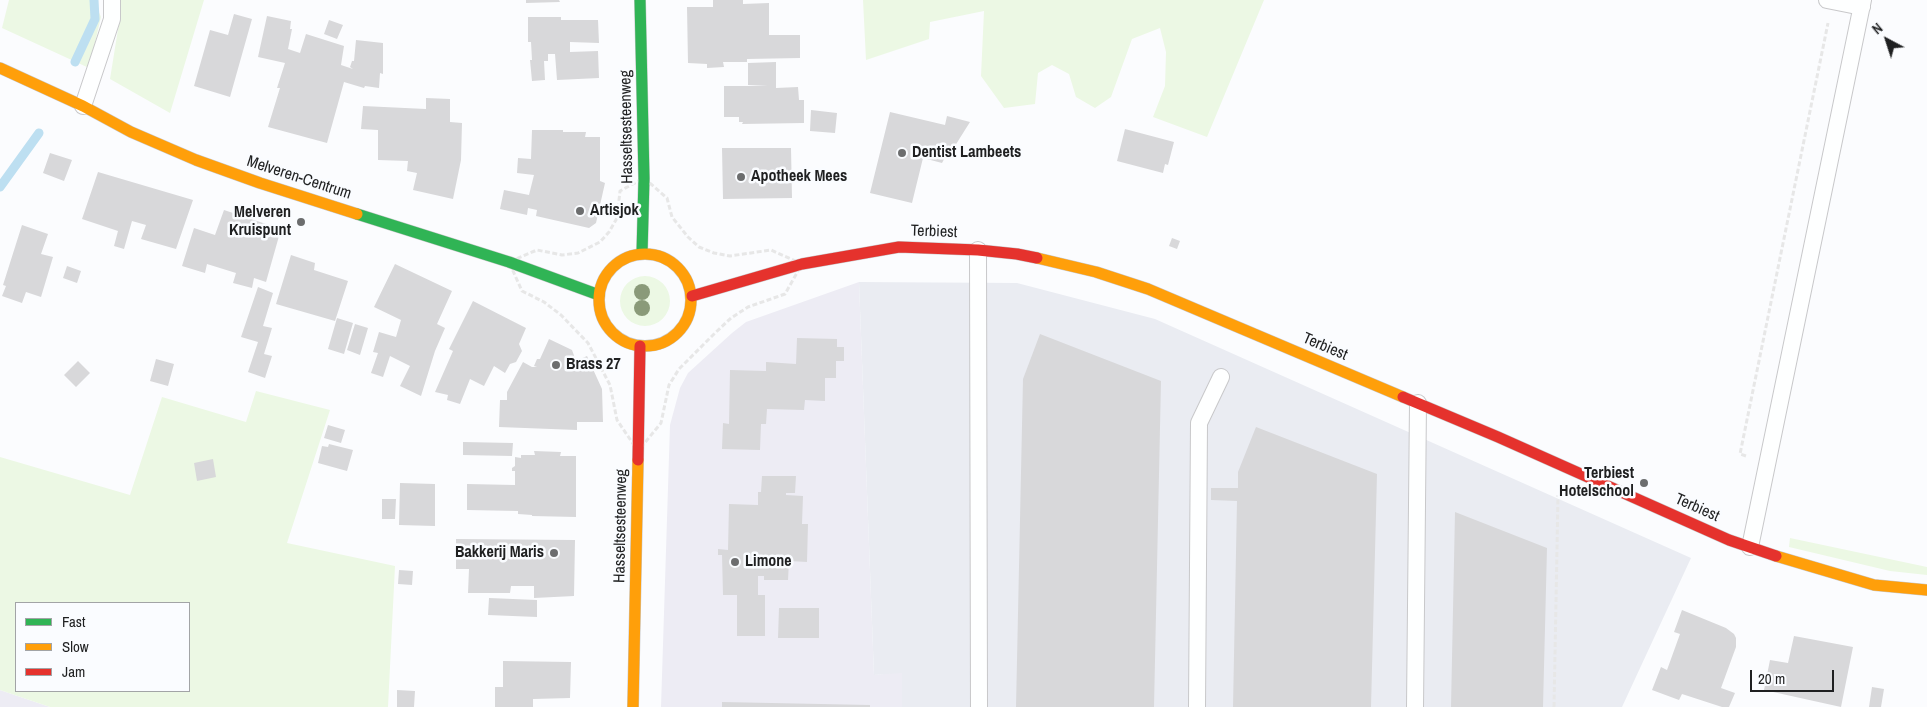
<!DOCTYPE html>
<style>
body{margin:0}
#map{position:relative;width:1927px;height:707px;overflow:hidden;background:#fbfcfe;font-family:"Archivo Narrow",sans-serif}
canvas{display:block}
.legend{position:absolute;left:15px;top:602px;width:175px;height:90px;box-sizing:border-box;background:#fafcff;border:1px solid #a2a4a6;margin:0;padding:6px 9px;list-style:none;font-size:15px;color:#1f2021}
.legend li{display:flex;align-items:center;gap:10px;height:25px}
.legend b{width:25px;border:1px solid #a2a4a6}
.north{position:absolute;left:1862px;top:15px;width:50px;height:50px;-webkit-text-stroke:4px #fafcff;paint-order:stroke;rotate:320deg;font-size:14px;font-weight:700;line-height:20px;text-align:center;color:#1f2021}
.north::after{content:'';display:block;margin:auto;width:18px;height:22px;background:#1f2021;clip-path:polygon(50% 0,100% 100%,50% 72%,0 100%)}
.scale{position:absolute;left:1750px;top:670px;width:84px;height:22px;box-sizing:border-box;border:2px solid #1f2021;border-top:0;padding-left:6px;font-size:15px;line-height:18px;white-space:nowrap;color:#1f2021;-webkit-text-stroke:4px #fafcff;paint-order:stroke}
</style>
<div id="map">
<canvas width="1927" height="707"></canvas>
<ul class="legend">
<li><b style="height:6px;background:#30b455"></b>Fast</li>
<li><b style="height:6px;background:#ff9f0a"></b>Slow</li>
<li><b style="height:6px;background:#e5322d"></b>Jam</li>
</ul>
<div class="north">N</div>
<div class="scale">20 m</div>
</div>
<script>
const context = document.querySelector('canvas').getContext('2d');
context.lineJoin = 'round';
function fill(path, color) {
  context.fillStyle = color;
  context.fill(path, 'evenodd');
}
function poly(rows) {
  const path = new Path2D();
  for (const r of rows) {
    if (r.length === 3) {
      path.moveTo(r[0] + r[2], r[1]);
      path.arc(r[0], r[1], r[2], 0, 2 * Math.PI);
      continue;
    }
    path.moveTo(r[0], r[1]);
    for (let i = 2; i < r.length; i += 2) path.lineTo(r[i], r[i + 1]);
  }
  return path;
}
function trace(path, color, width, dash) {
  context.strokeStyle = color;
  context.lineWidth = width;
  context.lineCap = dash ? 'butt' : 'round';
  context.setLineDash(dash || []);
  context.stroke(path);
}
function write(font, color, halo, rows, align = 'center') {
  context.font = font + ' "Archivo Narrow",sans-serif';
  context.lineWidth = 5;
  context.setLineDash([]);
  context.textBaseline = 'middle';
  context.strokeStyle = halo;
  context.fillStyle = color;
  for (const [text, x, y, turn = 0] of rows) {
    context.save();
    context.translate(x, y);
    context.rotate((+turn || 0) * Math.PI / 180);
    context.textAlign = isNaN(turn) ? turn : align;
    if (halo) context.strokeText(text, 0, 0);
    context.fillText(text, 0, 0);
    context.restore();
  }
}
const commercial = poly([
 [859,282,874,675,902,672,902,707,661,707,670,425,680,388,688,373,732,333,746,322],
 [0,690,50,707,0,707]
]);
const built = poly([
 [859,282,1017,283,1155,319,1691,558,1622,707,902,707,902,673,874,675]
]);
const green = poly([
 [9,0,94,0,101,17,89,68,2,28],
 [119,0,204,0,170,113,110,79,119,23],
 [863,0,1264,0,1207,137,1153,117,1165,86,1166,52,1160,28,1132,39,1111,97,1095,108,1076,97,1069,74,1052,65,1038,73,1035,104,1004,108,981,76,984,11,930,22,929,39,866,60],
 [645,301,25],
 [256,391,330,410,287,543,395,566,388,707,50,707,0,690,0,457,130,495,162,397,246,422],
 [16,603,189,603,189,691,16,691],
 [1790,538,1927,567,1927,575,1890,571,1789,547]
]);
const stream = poly([
 [75,62,95,19,94,0],
 [0,187,39,133]
]);
const building = poly([
 [526,0,559,0,560,2,526,3],
 [713,0,743,0,743,4,769,3,769,35,800,35,800,58,747,59,747,62,723,62,724,67,707,68,707,64,688,63,687,7,713,7],
 [234,14,252,19,230,97,194,86,210,30,228,35],
 [267,16,291,21,290,29,292,29,288,49,300,53,306,34,344,46,341,65,353,69,350,67,352,61,354,61,356,40,383,43,383,74,380,73,379,88,365,86,364,88,344,82,327,143,268,127,280,88,277,88,285,63,258,57],
 [528,17,561,17,561,20,598,20,599,43,570,42,570,52,598,51,599,78,557,80,555,54,548,54,548,61,544,61,545,80,532,81,530,60,532,60,531,42,528,42],
 [329,20,343,25,337,39,324,34],
 [776,62,776,88,798,87,799,100,804,100,804,123,742,124,743,122,739,122,739,117,724,117,724,86,768,86,748,85,748,63],
 [426,98,450,99,450,122,462,123,461,160,453,199,413,190,417,173,407,171,408,161,378,160,378,130,361,129,363,106,426,109],
 [811,110,837,113,835,133,810,131],
 [890,112,945,125,947,116,970,122,953,149,950,148,942,163,923,158,912,203,870,193],
 [1125,129,1174,142,1168,165,1165,164,1163,173,1117,161],
 [532,130,563,130,563,132,586,132,585,137,600,137,600,181,605,183,596,223,589,228,536,216,537,210,528,208,527,215,500,209,504,190,529,195,534,175,517,173,518,158,531,159],
 [722,148,791,148,792,198,723,199],
 [50,153,72,160,64,181,43,173],
 [98,172,193,200,176,249,141,239,146,225,132,221,124,249,114,246,118,231,82,219],
 [224,210,281,229,266,282,254,278,252,288,233,283,236,273,207,264,205,273,182,266,194,228,215,235],
 [22,225,48,234,41,254,53,257,41,297,26,292,22,303,2,296,6,286,3,285],
 [1172,238,1180,241,1177,249,1169,246],
 [291,255,315,263,314,270,348,281,335,321,276,304],
 [395,264,452,291,437,324,445,328,435,351,421,396,400,386,410,366,390,356,383,377,371,373,378,353,373,352,379,332,396,337,401,320,374,307],
 [67,266,81,271,77,283,63,278],
 [258,287,273,293,263,326,272,328,264,354,272,356,265,378,248,372,258,342,241,337],
 [473,301,526,328,519,344,522,351,516,362,510,364,505,373,494,366,484,386,470,379,460,404,447,400,448,395,435,392,453,351,449,349],
 [337,318,353,323,344,354,328,349],
 [355,324,368,328,360,355,347,350],
 [1040,334,1161,381,1154,707,1016,707,1023,379],
 [797,338,837,339,837,347,844,347,844,361,836,361,836,378,825,378,825,401,805,400,804,410,767,409,766,424,761,424,760,450,722,449,723,423,729,424,730,370,766,371,766,362,796,364],
 [549,339,572,350,576,361,587,356,602,389,603,422,577,422,577,430,499,427,500,400,507,400,507,392,523,362,532,367,537,367,534,366,537,359,540,359],
 [156,359,174,364,168,386,150,381],
 [78,361,90,373,76,387,64,375],
 [328,425,345,430,341,443,324,438],
 [1256,427,1377,474,1371,707,1233,707,1237,501,1211,500,1211,488,1238,488,1238,472],
 [463,442,513,443,512,456,463,455],
 [329,444,353,450,347,471,318,463,322,446,328,447],
 [534,451,561,452,560,456,576,456,576,517,532,516,532,515,518,514,518,511,467,510,467,484,515,485,515,471,512,471,512,468,515,466,515,457,521,458,521,455,535,455],
 [213,459,216,477,197,481,194,463],
 [762,476,796,476,795,493,786,493,786,495,803,496,802,524,808,524,807,562,789,561,788,580,764,580,764,576,758,576,758,595,765,595,765,636,737,636,737,595,723,595,722,555,718,555,718,549,728,550,729,504,758,505,758,492,761,492],
 [400,483,435,484,435,526,399,525],
 [382,499,396,499,395,519,382,519],
 [1455,512,1547,548,1543,707,1451,707],
 [456,539,575,540,574,596,534,598,534,586,511,586,510,593,468,593,469,569,456,569],
 [399,570,413,571,412,585,398,584],
 [489,598,537,600,537,617,488,615],
 [779,608,819,608,819,638,778,638],
 [1682,610,1726,628,1734,634,1736,638,1736,647,1721,688,1735,693,1729,707,1722,707,1682,694,1679,700,1652,690,1661,667,1667,670,1680,634,1674,632],
 [1794,636,1853,647,1841,707,1764,690,1770,660,1788,663],
 [503,661,571,662,570,698,533,699,533,707,495,707,495,687,503,687],
 [1872,687,1884,689,1881,707,1869,707],
 [397,690,415,691,414,707,397,707],
 [722,702,870,705,870,707,722,707]
]);
const path = poly([
 [644,178,667,198,672,217,688,237,699,247,714,253,730,256,771,250,802,264,785,294,748,307,731,318,715,333,679,369,669,385,661,423,638,451,617,420,610,385,588,343,561,315,544,302,522,291,509,262,537,250,562,255,578,253,600,242,609,232,617,218,620,191,644,178],
 [1746,456,1740,454,1828,23],
 [1554,707,1558,495]
]);
const lane = poly([
 [1827,0,1862,7],
 [83,106,112,19,112,0],
 [978,250,979,707],
 [1750,547,1863,0],
 [1197,707,1199,423,1221,377],
 [1415,707,1418,403]
]);
const fast = poly([
 [640,0,644,178,642,253],
 [357,214,509,262,599,295]
]);
const slow = poly([
 [0,68,83,106,131,132,196,160,260,183,357,214],
 [645,300,46],
 [1037,258,1096,272,1148,289,1403,397],
 [1776,556,1874,585,1927,590],
 [633,707,638,460]
]);
const jam = poly([
 [692,296,802,264,899,247,978,250,1017,254,1037,258],
 [1403,397,1498,437,1729,540,1776,556],
 [638,460,640,346]
]);
const trees = [
 [642,292],
 [642,308]
];
const markers = [
 [902,153,5,"#6c6d6e"],
 [741,177,5,"#6c6d6e"],
 [580,211,5,"#6c6d6e"],
 [301,222,5,"#6c6d6e"],
 [556,365,5,"#6c6d6e"],
 [1644,483,5,"#6c6d6e"],
 [554,553,5,"#6c6d6e"],
 [735,562,5,"#6c6d6e"]
];
const streetNames = [
 ["Hasseltsesteenweg",627,127,-91],
 ["Melveren-Centrum",299,178,18],
 ["Terbiest",934,232,2],
 ["Terbiest",1325,347,23],
 ["Terbiest",1697,508,24],
 ["Hasseltsesteenweg",621,526,-89]
];
const poiNames = [
 ["Dentist Lambeets",912,153],
 ["Apotheek Mees",751,177],
 ["Artisjok",590,211],
 ["Melveren",291,213,"right"],
 ["Kruispunt",291,231,"right"],
 ["Brass 27",566,365],
 ["Terbiest",1634,474,"right"],
 ["Hotelschool",1634,492,"right"],
 ["Bakkerij Maris",544,553,"right"],
 ["Limone",745,562]
];
fill(commercial, '#edecf4');
fill(built, '#eaecf2');
fill(green, '#ecf8e4');
trace(stream, '#bddff1', 9);
fill(building, '#d8d8da');
trace(lane, '#c8c8ca', 18);
trace(fast, '#c8c8ca', 12);
trace(slow, '#c8c8ca', 12);
trace(jam, '#c8c8ca', 12);
trace(path, '#e7e7e7', 3, [5, 2.5]);
trace(lane, '#feffff', 16);
trace(fast, '#30b455', 11);
trace(slow, '#ff9f0a', 11);
trace(jam, '#e5322d', 11);
context.fillStyle = '#8a9a79';
for (const [x, y] of trees) {
  context.beginPath();
  context.arc(x, y, 8, 0, 2 * Math.PI);
  context.fill();
}
for (const [x, y, r, color] of markers) {
  const dot = new Path2D();
  dot.arc(x, y, r, 0, 2 * Math.PI);
  context.fillStyle = color;
  context.fill(dot);
  trace(dot, '#fafcff', 2);
}
write('16px', '#1f2021', '#fafcff', streetNames);
write('bold 16px', '#1f2021', '#fafcff', poiNames, 'left');
</script>
